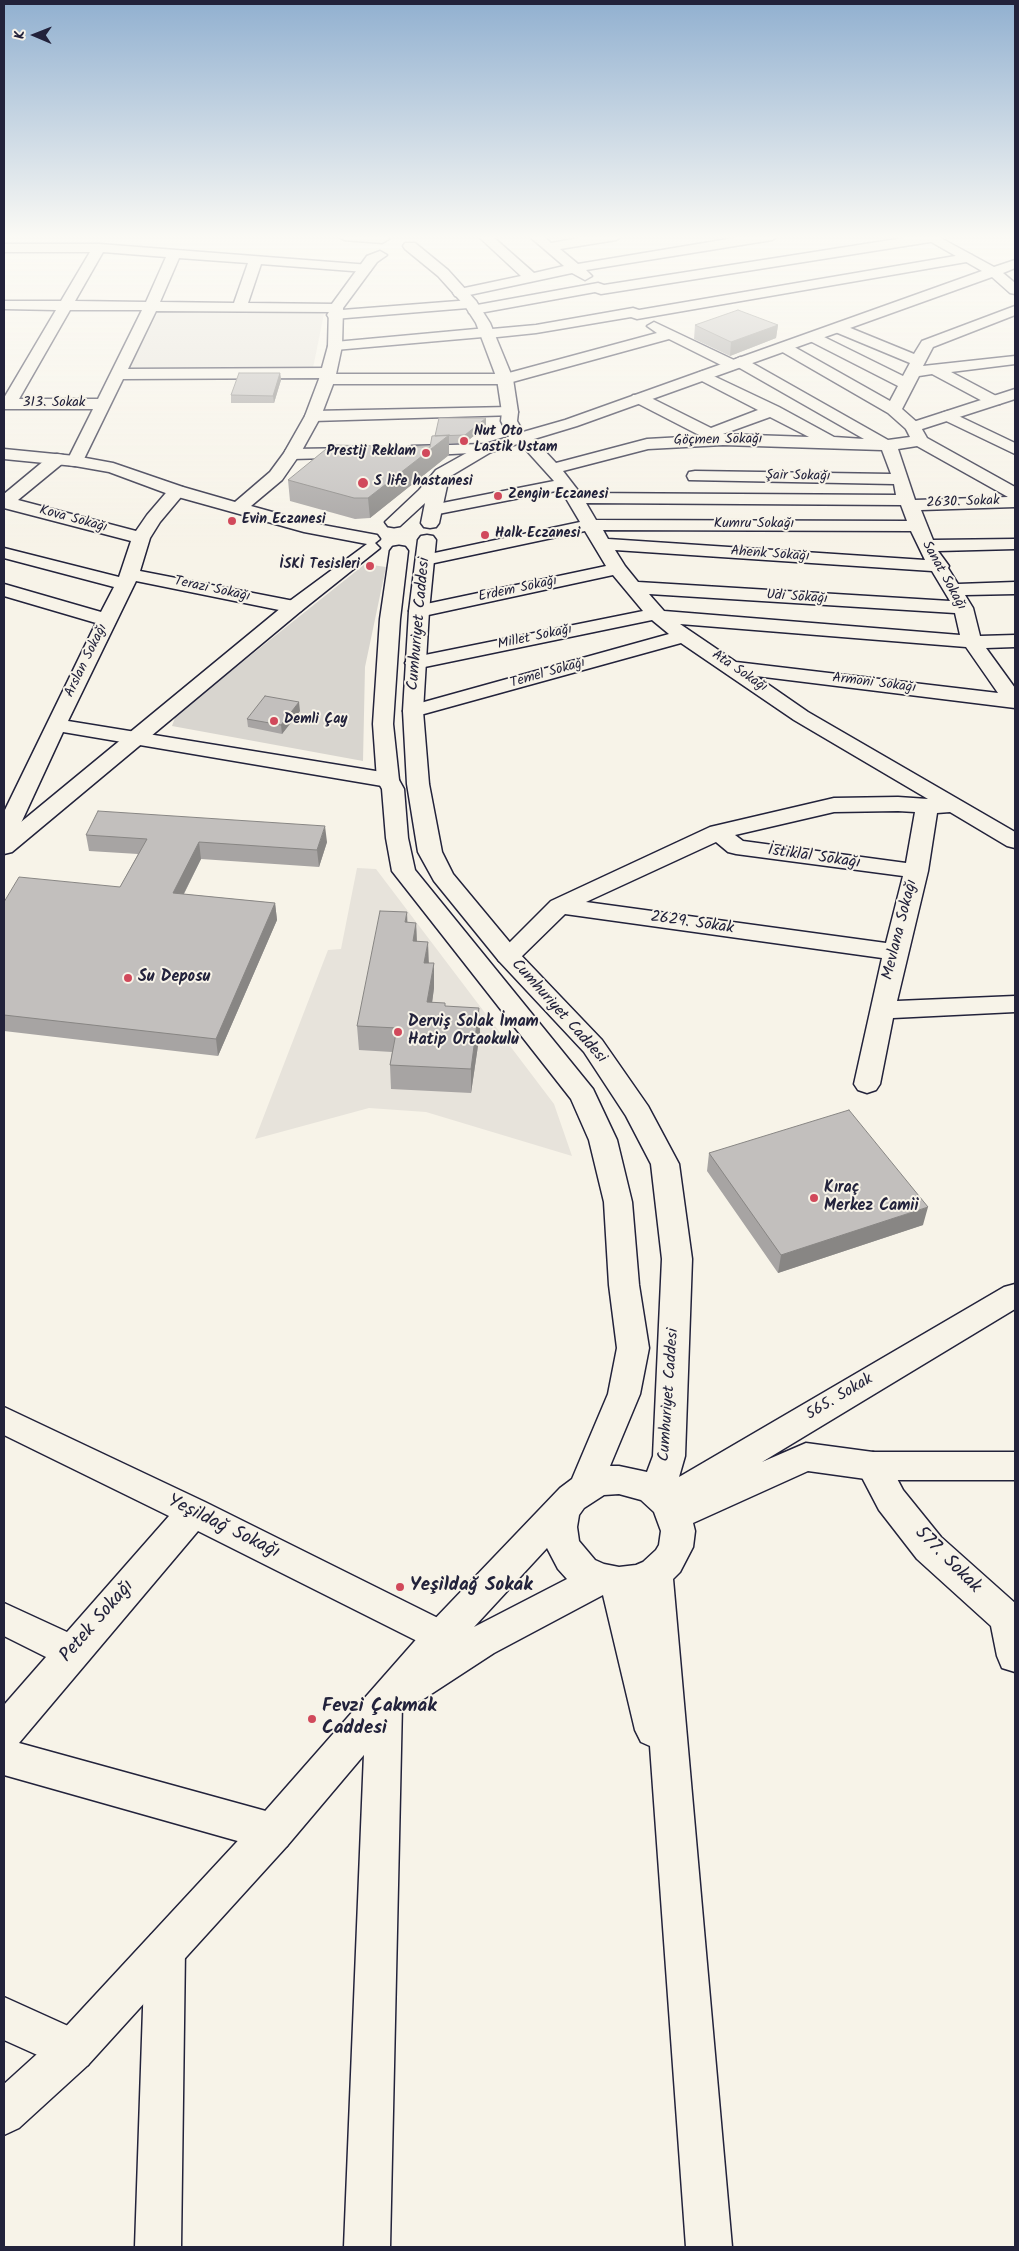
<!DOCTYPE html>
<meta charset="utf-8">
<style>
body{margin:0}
#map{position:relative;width:1019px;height:2251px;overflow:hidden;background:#f7f3e8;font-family:Kalam,sans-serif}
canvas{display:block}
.frame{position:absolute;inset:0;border:5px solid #22223b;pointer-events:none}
.north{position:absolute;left:10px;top:10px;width:50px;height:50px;-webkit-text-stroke:4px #f7f3e8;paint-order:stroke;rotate:271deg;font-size:14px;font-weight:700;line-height:20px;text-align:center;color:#22223b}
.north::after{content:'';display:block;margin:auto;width:18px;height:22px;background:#22223b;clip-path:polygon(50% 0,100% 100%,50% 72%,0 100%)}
</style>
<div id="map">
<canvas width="1019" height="2251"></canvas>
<div class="frame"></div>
<div class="north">K</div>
</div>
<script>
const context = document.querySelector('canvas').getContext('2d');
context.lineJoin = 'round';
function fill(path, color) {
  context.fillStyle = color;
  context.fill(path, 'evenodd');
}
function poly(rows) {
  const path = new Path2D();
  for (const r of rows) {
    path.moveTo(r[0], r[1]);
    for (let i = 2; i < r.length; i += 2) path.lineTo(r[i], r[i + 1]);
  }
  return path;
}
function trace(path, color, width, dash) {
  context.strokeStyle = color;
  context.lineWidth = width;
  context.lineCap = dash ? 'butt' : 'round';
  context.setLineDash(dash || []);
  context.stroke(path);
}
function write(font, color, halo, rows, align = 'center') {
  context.font = font + ' Kalam,sans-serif';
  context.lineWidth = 4;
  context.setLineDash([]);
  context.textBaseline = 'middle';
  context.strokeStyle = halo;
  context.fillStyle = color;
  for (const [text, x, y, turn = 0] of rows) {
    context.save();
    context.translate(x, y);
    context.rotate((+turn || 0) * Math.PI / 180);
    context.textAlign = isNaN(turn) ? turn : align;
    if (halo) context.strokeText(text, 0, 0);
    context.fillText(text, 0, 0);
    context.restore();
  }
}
const built = poly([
 [158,312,317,312,324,314,313,368,128,371],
 [357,868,376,869,554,1104,572,1156,426,1112,369,1108,255,1139,328,950,341,949]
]);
const green = poly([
 [365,564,386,567,365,667,363,761,172,726,176,715]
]);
const street = poly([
 [338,236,387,236,389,239,382,243,344,240,338,236],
 [478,236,492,236,534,273,564,266,529,236,543,236,551,243,590,236,622,236,616,240,560,249,578,264,746,236,778,236,772,240,586,270,592,276,585,280,572,273,460,297,455,296,453,293,455,290,521,276,478,236],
 [916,236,936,238,930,242,601,294,595,292,474,314,469,313,468,308,334,319,329,318,327,315,329,312,156,311,128,369,329,368,334,370,336,374,505,374,657,333,647,326,654,322,734,360,740,357,745,359,888,440,910,437,906,429,888,413,779,350,777,347,779,344,789,344,890,401,898,386,808,340,806,337,808,334,818,334,903,376,910,363,833,331,831,328,833,325,843,325,914,354,922,341,1015,306,1015,315,933,347,923,366,1015,356,1015,364,951,372,1000,398,1002,401,1000,404,988,404,932,374,919,376,902,409,919,424,927,438,1015,487,1015,507,921,510,933,540,1015,539,1015,549,938,551,949,566,948,568,958,584,1015,582,1015,594,965,595,973,608,980,636,1015,635,1015,647,986,648,1015,688,1015,708,756,676,808,712,1015,832,1015,848,1007,846,950,812,937,813,928,871,897,1001,1015,996,1015,1012,893,1018,880,1084,876,1090,867,1093,858,1090,854,1084,882,958,565,914,517,961,508,964,499,961,496,956,551,901,710,827,834,798,898,797,928,799,794,720,681,643,413,717,406,715,403,711,406,707,669,634,652,620,415,669,408,667,405,663,408,659,415,657,643,611,613,575,419,617,412,615,409,611,412,607,606,566,585,531,425,565,419,564,416,560,419,556,425,555,580,522,561,490,433,515,427,514,424,510,427,506,554,481,517,440,515,437,517,434,529,434,556,463,647,439,701,436,633,401,631,398,633,395,645,395,711,428,758,410,698,379,695,376,698,373,703,371,779,407,834,437,864,439,738,367,732,370,727,368,669,339,505,384,327,384,322,382,320,378,123,379,83,461,81,465,75,466,69,465,67,461,93,409,4,409,4,398,56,310,4,309,4,301,61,301,90,252,4,252,4,244,99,244,370,265,372,268,370,271,365,272,261,264,248,303,336,304,341,305,343,308,342,310,471,300,476,301,477,305,598,283,604,285,916,236],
 [103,252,166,257,146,302,75,301,103,252],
 [179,258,248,263,234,303,160,302,179,258],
 [70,310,142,310,98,399,19,399,70,310],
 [770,417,809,437,723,434,770,417],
 [723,445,882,450,891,474,695,471,689,472,687,476,689,480,894,484,896,495,580,493,563,471,648,449,723,445],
 [917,446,1008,497,915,500,898,449,917,446],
 [586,503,901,505,907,521,596,520,586,503],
 [603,530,911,531,925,560,608,539,603,530],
 [615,550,932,571,950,601,638,582,625,566,615,550],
 [649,594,955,613,960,635,664,611,649,594],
 [680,624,966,647,998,693,736,662,680,624],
 [898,811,915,812,906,863,743,841,735,835,834,812,898,811],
 [716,842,728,852,736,854,903,876,886,943,586,902,716,842],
 [967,254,972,255,974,258,972,261,637,319,631,317,536,333,488,338,483,337,335,350,328,346,335,342,487,328,492,329,536,325,633,308,639,310,967,254],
 [510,407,516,409,518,412,516,415,313,421,307,419,305,416,307,413,313,411,510,407],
 [948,411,1015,443,1015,454,942,419,940,416,942,413,948,411],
 [485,444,491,446,493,449,491,452,412,456,406,454,404,451,406,448,412,446,485,444],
 [359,448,365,449,367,453,365,457,292,459,286,458,284,454,286,450,292,449,359,448],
 [57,454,63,455,65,459,63,463,18,500,136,531,147,515,171,487,183,487,186,491,160,522,150,538,140,571,294,601,301,603,304,607,301,611,294,613,136,581,68,721,388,773,396,775,399,780,396,785,388,787,63,732,15,836,12,841,4,843,4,812,96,623,4,596,4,584,101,612,114,587,4,558,4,548,119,577,131,541,4,508,4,494,51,455,57,454],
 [4,1407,205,1502,454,1626,459,1637,454,1648,441,1653,198,1531,19,1743,273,1813,287,1818,293,1832,287,1846,273,1851,4,1775,4,1705,46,1657,4,1636,4,1603,67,1632,169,1516,4,1435,4,1407],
 [873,1452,885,1456,903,1490,941,1537,1015,1603,1015,1672,1002,1668,997,1656,991,1626,917,1559,879,1510,856,1466,861,1456,873,1452],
 [384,1687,397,1692,402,1704,390,2247,344,2247,366,1704,371,1692,384,1687],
 [165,1929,179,1935,185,1949,181,2247,135,2247,145,1949,151,1935,165,1929],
 [4,1997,88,2035,94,2050,88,2065,73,2071,4,2040,4,1997]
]);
const secondary = poly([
 [921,236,937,236,994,267,1015,260,1015,268,1003,273,1015,283,1015,294,1010,293,992,277,577,426,491,452,449,477,439,523,436,527,430,528,424,527,421,523,425,503,400,526,394,527,388,526,385,522,419,490,436,470,479,446,509,437,501,421,502,412,497,379,476,323,465,306,438,276,405,249,403,246,405,243,415,243,448,270,476,301,490,323,513,379,518,412,517,421,523,432,565,420,982,271,921,236],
 [380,251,387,255,377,262,343,308,342,346,335,379,321,416,300,454,282,480,251,506,312,523,377,535,380,539,375,543,380,548,301,611,12,852,4,854,4,836,287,603,367,544,304,532,171,495,109,472,75,466,4,459,4,449,75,456,113,463,183,487,235,502,270,472,284,453,305,416,319,379,328,346,329,308,367,256,380,251],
 [1015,389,1015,399,919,430,907,430,905,427,907,424,1015,389],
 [427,535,433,536,436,540,429,611,423,711,429,784,442,852,453,874,517,951,602,1040,648,1106,679,1164,692,1259,685,1456,679,1477,1004,1287,1015,1284,1015,1309,762,1462,806,1443,873,1452,1015,1452,1015,1480,873,1480,808,1471,693,1523,695,1531,693,1547,680,1572,673,1579,732,2247,686,2247,650,1746,641,1742,635,1730,603,1595,494,1653,422,1700,407,1704,287,1846,88,2065,19,2128,4,2135,4,2084,58,2035,259,1818,428,1626,560,1488,572,1479,608,1394,617,1348,609,1285,604,1202,589,1140,571,1099,392,871,386,838,382,789,377,780,373,724,380,619,390,551,393,547,399,546,405,547,408,551,400,619,393,724,399,780,404,789,408,838,415,870,593,1089,617,1140,632,1202,639,1285,649,1348,640,1394,610,1466,619,1466,647,1472,653,1456,662,1259,651,1164,626,1116,584,1052,499,961,434,881,418,852,407,784,403,711,409,611,418,540,421,536,427,535],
 [619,1494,641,1500,654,1512,661,1531,659,1545,656,1550,643,1562,636,1565,619,1567,604,1564,595,1560,579,1541,577,1527,579,1515,584,1508,604,1495,619,1494],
 [547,1548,558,1569,567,1579,474,1627,547,1548]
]);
const wall = poly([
 [695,325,778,325,776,338,730,356,694,339],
 [280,373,281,380,274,403,231,403,231,395],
 [486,426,465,443,449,443,449,455,370,518,355,519,290,501,288,480,430,447,432,436],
 [300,711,282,734,248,727,247,719],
 [86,835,327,842,319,867,201,859,184,894,275,903,277,920,218,1056,4,1031,4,902,120,887,138,854,89,851],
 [408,922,416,923,417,941,429,963,434,988,432,1002,445,1006,480,1032,471,1093,391,1089,390,1065,392,1052,359,1050,357,1026],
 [709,1153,923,1225,778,1273,707,1171]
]);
const shadedWall = poly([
 [778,325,776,338,730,356,731,342],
 [280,373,281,380,274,403,273,396],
 [486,418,486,426,465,443,465,435],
 [449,435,449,455,370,518,368,498],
 [299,702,300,711,282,734,281,725],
 [325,826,327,842,319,867,317,850],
 [199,842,201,859,176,909,173,893],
 [275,903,277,920,218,1056,216,1039],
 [407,912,408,936,405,922],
 [416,923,417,947,413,941],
 [428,942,429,966,424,963],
 [434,963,434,988,429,1026,427,1002],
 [479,1008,480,1032,471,1093,471,1069],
 [928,1207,923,1225,778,1273,781,1255]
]);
const building = poly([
 [738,310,778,325,731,342,695,325,738,310],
 [239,373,280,373,273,396,231,395,239,373],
 [439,418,486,418,465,435,435,436,439,418],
 [449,435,368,498,354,498,288,480,331,445,430,447,432,436,449,435],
 [265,696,299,702,281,725,247,719,265,696],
 [98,811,325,826,317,850,199,842,173,893,275,903,216,1039,4,1015,4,902,19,877,120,887,147,839,86,835,98,811],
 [380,911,407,912,405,922,416,923,413,941,428,942,424,963,434,963,427,1002,445,1003,445,1006,479,1008,471,1069,390,1065,397,1028,357,1026,380,911],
 [849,1110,928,1207,781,1255,709,1153,849,1110]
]);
const markers = [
 [464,441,5,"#d1495b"],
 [426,453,5,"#d1495b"],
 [363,483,6,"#d1495b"],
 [498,496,5,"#d1495b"],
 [232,521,5,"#d1495b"],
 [485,535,5,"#d1495b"],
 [370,566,5,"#d1495b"],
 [274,721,5,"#d1495b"],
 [128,978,5,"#d1495b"],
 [398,1032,5,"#d1495b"],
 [814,1198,5,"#d1495b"],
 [400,1587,5,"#d1495b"],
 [312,1719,5,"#d1495b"]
];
const farStreetnames = [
 ["313. Sokak",54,404],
 ["Göçmen Sokağı",718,441,-1],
 ["Şair Sokağı",798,477,1],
 ["2630. Sokak",963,503,-2],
 ["Kova Sokağı",73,520,15],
 ["Kumru Sokağı",754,525],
 ["Ahenk Sokağı",770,555,4],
 ["Sanat Sokağı",943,576,61],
 ["Terazi Sokağı",212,590,12],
 ["Erdem Sokağı",518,590,-12],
 ["Udi Sokağı",797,598,4],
 ["Millet Sokağı",535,638,-12],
 ["Arslan Sokağı",87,661,-64],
 ["Ata Sokağı",739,672,34],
 ["Temel Sokağı",548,674,-16],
 ["Armoni Sokağı",874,684,7]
];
const farPoinames = [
 ["Nut Oto",474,433],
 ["Lastik Ustam",474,449],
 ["Prestij Reklam",416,453,"right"],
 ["S life hastanesi",374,483],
 ["Zengin Eczanesi",508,496],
 ["Evin Eczanesi",242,521],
 ["Halk Eczanesi",495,535],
 ["İSKİ Tesisleri",360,566,"right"],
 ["Demli Çay",284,721]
];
const streetNames = [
 ["Cumhuriyet Caddesi",420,624,-85],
 ["İstiklal Sokağı",814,858,8],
 ["2629. Sokak",692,924,8],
 ["Mevlana Sokağı",901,930,-76],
 ["Cumhuriyet Caddesi",558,1012,48],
 ["Cumhuriyet Caddesi",670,1395,-86],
 ["565. Sokak",840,1398,-31]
];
const poiNames = [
 ["Su Deposu",138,978],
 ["Derviş Solak İmam",408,1023],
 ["Hatip Ortaokulu",408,1041],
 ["Kıraç",824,1189],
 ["Merkez Camii",824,1207]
];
const nearStreetnames = [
 ["Yeşildağ Sokağı",223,1528,26],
 ["577. Sokak",947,1561,45],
 ["Petek Sokağı",98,1622,-49]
];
const nearPoinames = [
 ["Yeşildağ Sokak",410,1587],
 ["Fevzi Çakmak",322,1708],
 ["Caddesi",322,1730]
];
fill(built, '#e7e3db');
fill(green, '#d8d5cf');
trace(street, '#22223b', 3);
trace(secondary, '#22223b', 3);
fill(street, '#f7f3e8');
fill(secondary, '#f7f3e8');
fill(wall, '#a7a4a3');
fill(shadedWall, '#888684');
fill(building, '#c2bfbd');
trace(building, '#888684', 1);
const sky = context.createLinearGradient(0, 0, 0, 551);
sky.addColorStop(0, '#91b0d0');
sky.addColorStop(0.43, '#fbfaf5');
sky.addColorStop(1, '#fbfaf500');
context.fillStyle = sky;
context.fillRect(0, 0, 1019, 551);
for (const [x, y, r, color] of markers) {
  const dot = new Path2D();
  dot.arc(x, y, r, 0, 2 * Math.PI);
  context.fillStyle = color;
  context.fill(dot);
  trace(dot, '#f7f3e8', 2);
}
write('14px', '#22223b', '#f7f3e8', farStreetnames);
write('bold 14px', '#22223b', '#f7f3e8', farPoinames, 'left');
write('16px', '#22223b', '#f7f3e8', streetNames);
write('bold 16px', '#22223b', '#f7f3e8', poiNames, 'left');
write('19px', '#22223b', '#f7f3e8', nearStreetnames);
write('bold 19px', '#22223b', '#f7f3e8', nearPoinames, 'left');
</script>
